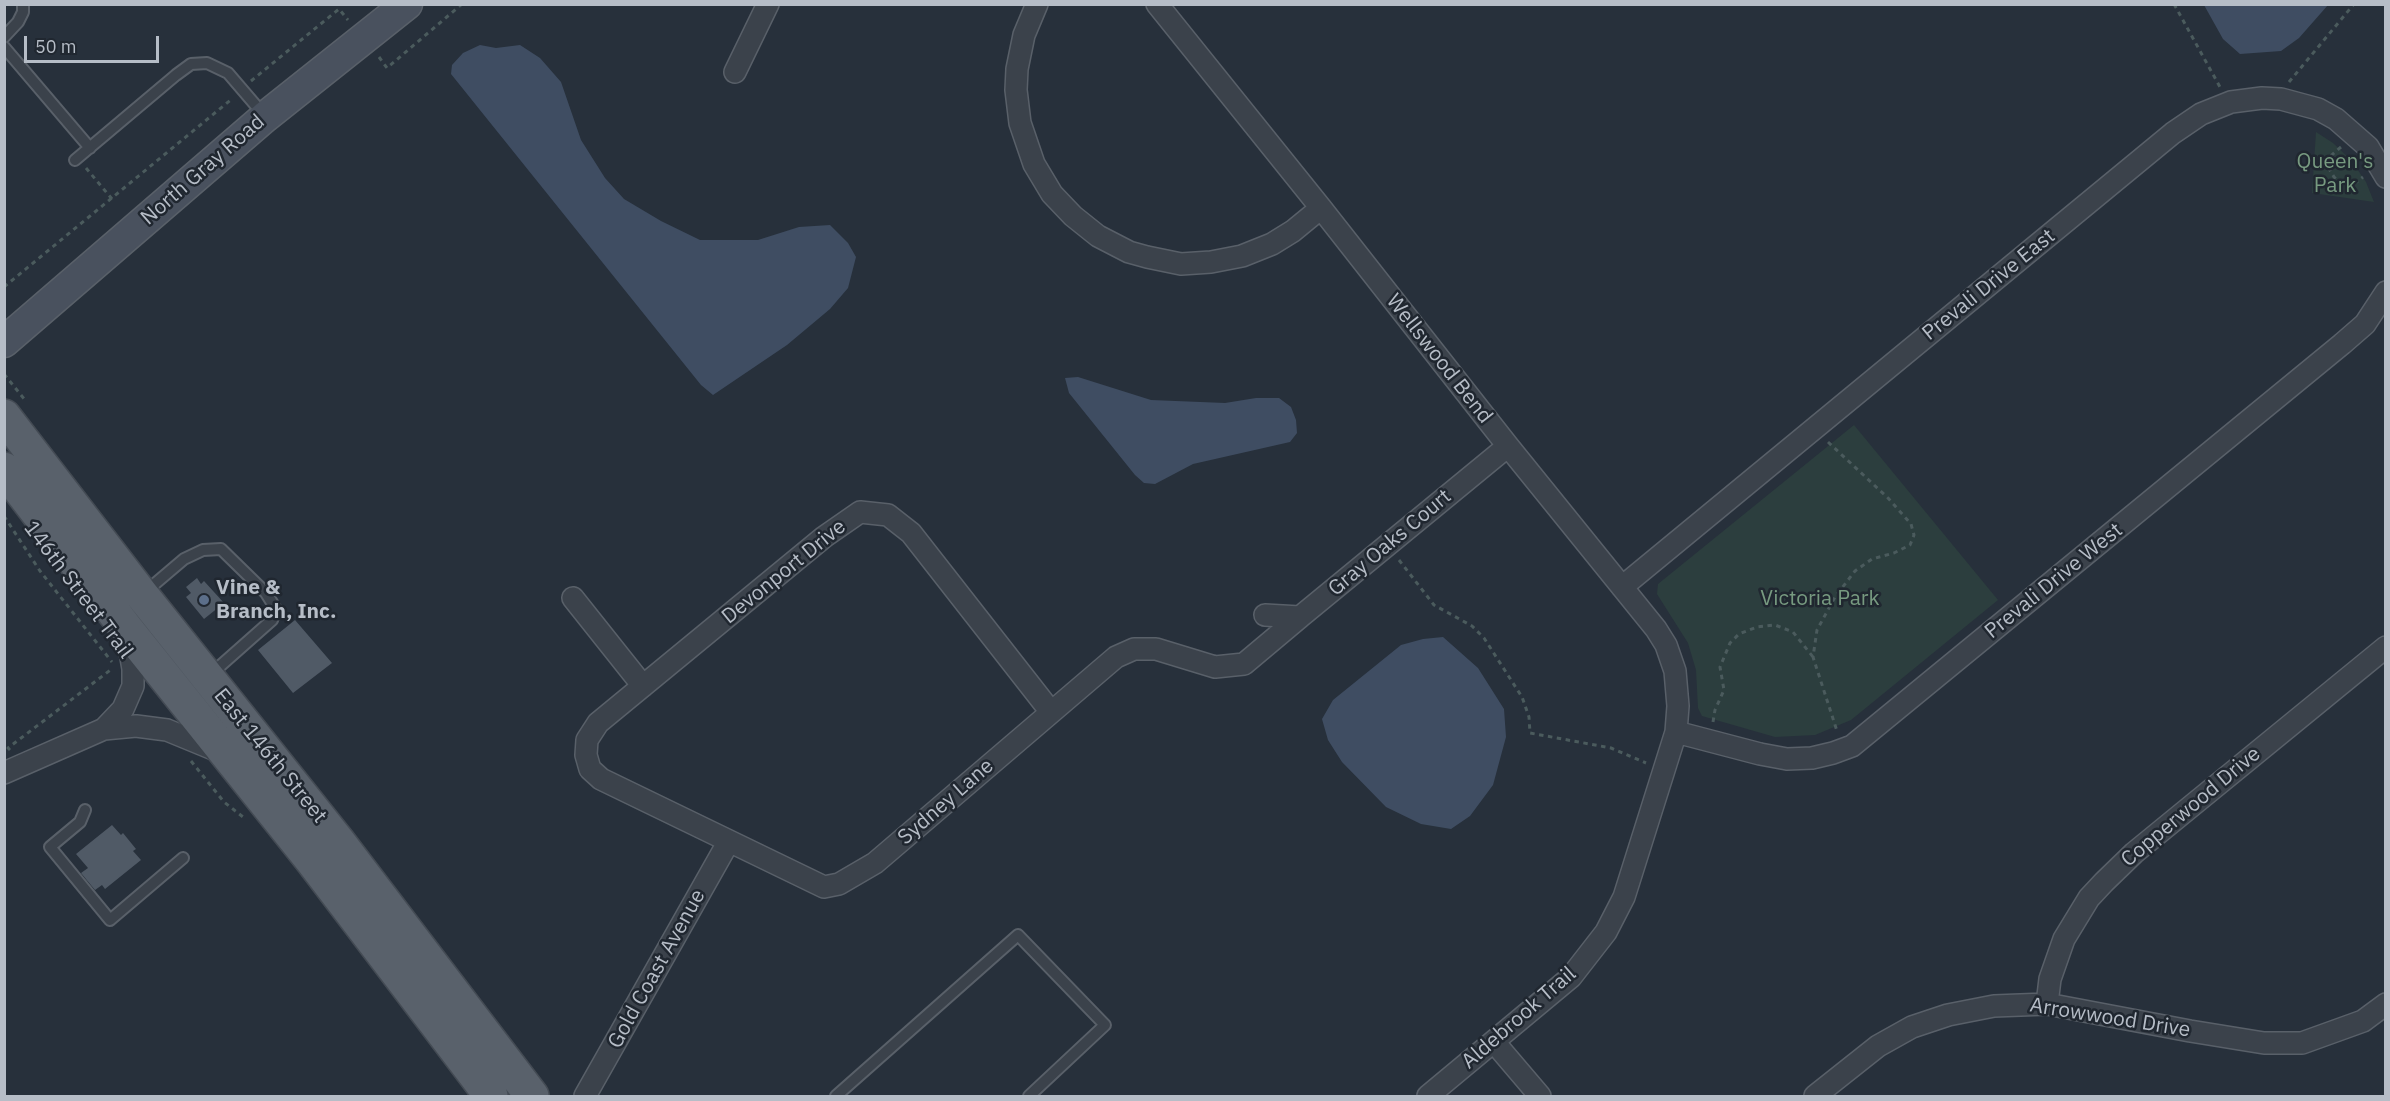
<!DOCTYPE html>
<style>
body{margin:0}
#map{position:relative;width:2390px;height:1101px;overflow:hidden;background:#27303b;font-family:"IBM Plex Sans",sans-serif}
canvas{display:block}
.frame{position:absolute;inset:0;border:6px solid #b6bdc7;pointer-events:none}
.scale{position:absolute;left:24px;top:36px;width:135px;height:27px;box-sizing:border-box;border:3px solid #b6bdc7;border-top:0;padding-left:8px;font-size:18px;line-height:21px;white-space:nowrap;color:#b6bdc7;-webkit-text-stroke:4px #202730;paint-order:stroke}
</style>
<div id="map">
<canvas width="2390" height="1101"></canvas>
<div class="frame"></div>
<div class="scale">50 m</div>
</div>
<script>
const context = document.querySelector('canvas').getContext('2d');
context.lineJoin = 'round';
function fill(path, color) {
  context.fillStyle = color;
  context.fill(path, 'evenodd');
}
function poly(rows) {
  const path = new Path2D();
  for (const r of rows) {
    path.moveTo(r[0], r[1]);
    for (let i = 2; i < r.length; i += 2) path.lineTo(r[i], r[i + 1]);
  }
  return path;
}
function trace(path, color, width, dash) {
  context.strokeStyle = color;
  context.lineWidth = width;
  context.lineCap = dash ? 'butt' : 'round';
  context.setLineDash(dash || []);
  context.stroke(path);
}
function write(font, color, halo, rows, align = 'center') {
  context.font = font + ' "IBM Plex Sans",sans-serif';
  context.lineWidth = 5;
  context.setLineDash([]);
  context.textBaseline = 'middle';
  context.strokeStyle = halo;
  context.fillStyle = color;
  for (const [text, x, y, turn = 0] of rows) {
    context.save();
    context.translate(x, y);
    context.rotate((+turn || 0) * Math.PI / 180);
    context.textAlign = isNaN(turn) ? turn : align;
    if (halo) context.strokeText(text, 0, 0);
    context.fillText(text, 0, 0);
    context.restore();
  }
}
const green = poly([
 [2316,132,2333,143,2351,160,2366,182,2374,202,2312,193],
 [1854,425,1998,600,1851,720,1815,735,1775,737,1702,716,1698,708,1696,670,1688,643,1657,594,1658,584]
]);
const water = poly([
 [2204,5,2328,5,2299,38,2281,51,2240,54,2223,39],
 [480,45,496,48,520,45,540,58,561,82,581,140,605,178,624,199,661,221,700,240,758,240,799,227,830,225,848,243,856,257,848,288,830,309,787,345,713,395,701,385,451,74,452,65,463,53],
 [1078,377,1151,400,1225,403,1256,398,1279,398,1291,407,1296,420,1297,433,1290,442,1193,464,1155,484,1144,483,1135,475,1069,393,1065,378],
 [1443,637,1478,668,1504,709,1506,737,1493,785,1470,816,1451,829,1421,824,1386,807,1342,762,1328,740,1322,719,1333,700,1401,645,1423,639]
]);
const building = poly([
 [197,578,201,584,204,581,224,603,204,619,186,597,191,593,186,587],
 [295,620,332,663,293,693,258,650],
 [112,825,121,835,123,833,136,849,133,851,141,860,105,889,102,885,95,890,81,873,88,868,76,854]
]);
const path = poly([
 [2174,4,2220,87],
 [379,57,387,68,462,4],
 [251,81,339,9,348,20],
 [2289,82,2354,4],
 [2341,147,2327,159,2328,167,2334,177,2342,185,2350,187,2363,177],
 [86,168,112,199],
 [4,287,233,98],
 [4,374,25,400],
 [1828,442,1888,498,1911,524,1914,535,1910,545,1894,553,1872,559,1855,571,1835,597,1817,630,1813,657,1837,731],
 [4,516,40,571,112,662],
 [1399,560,1434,605,1472,626,1484,638,1522,697,1529,717,1530,733,1611,748,1646,763],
 [1713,722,1715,710,1724,690,1720,667,1730,643,1739,634,1757,627,1775,625,1793,632,1813,657],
 [10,750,8,748,113,668],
 [191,761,224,802,243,817]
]);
const lane = poly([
 [4,37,18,22,23,12,23,4],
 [4,47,90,148],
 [75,160,176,75,191,64,207,63,228,73,264,115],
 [144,593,184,559,203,550,221,549,266,593,276,609,272,620,211,674],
 [85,810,80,822,50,847,110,920,183,858],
 [836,1096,1018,935,1105,1025,1029,1096]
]);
const street = poly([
 [1037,4,1024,35,1017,69,1016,90,1020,123,1034,164,1052,194,1073,216,1098,236,1129,252,1147,257,1181,264,1211,262,1242,256,1272,244,1293,231,1321,208],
 [1157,4,1321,208,1508,446,1656,629,1666,645,1675,671,1678,706,1676,732,1624,897,1606,932,1571,977,1428,1096],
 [735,72,768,4],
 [1622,587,2173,133,2201,114,2231,102,2262,98,2281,99,2318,109,2336,119,2368,147,2386,177],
 [573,598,643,686],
 [1265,615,1300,617,1508,446],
 [1051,712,911,533,888,515,860,512,824,537,598,723,587,740,586,755,590,769,601,779,824,887,839,884,875,863,1116,657,1134,649,1156,649,1215,667,1244,664,1300,617],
 [104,729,123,709,133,686,133,669,127,635],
 [1676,732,1760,754,1787,759,1812,758,1833,753,1852,746,2342,344,2365,324,2386,292],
 [4,773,104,729,136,726,167,730,218,751],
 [2047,1004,2050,979,2064,939,2089,898,2104,882,2134,853,2386,647],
 [1494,1042,1540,1096],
 [585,1096,729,841],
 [1815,1096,1878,1046,1912,1027,1948,1015,1994,1006,2047,1004,2190,1031,2264,1043,2302,1043,2363,1021,2386,1004]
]);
const secondary = poly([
 [4,342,265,117,407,4]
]);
const primary = poly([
 [4,416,142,595,338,841,532,1096],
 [4,469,125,627,313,862,491,1096]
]);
const markers = [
 [204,600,6,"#5c6f8a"]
];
const parkNames = [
 ["Queen's",2335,162],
 ["Park",2335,186],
 ["Victoria Park",1820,599]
];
const streetNames = [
 ["North Gray Road",203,170,-41],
 ["Prevali Drive East",1989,285,-39],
 ["Wellswood Bend",1439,359,52],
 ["Gray Oaks Court",1390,543,-40],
 ["Devonport Drive",784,572,-39],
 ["Prevali Drive West",2054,581,-39],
 ["146th Street Trail",78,590,53],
 ["East 146th Street",270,756,51],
 ["Sydney Lane",946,802,-41],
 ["Copperwood Drive",2191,807,-40],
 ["Gold Coast Avenue",657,969,-61],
 ["Aldebrook Trail",1519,1018,-41],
 ["Arrowwood Drive",2110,1018,9]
];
const poiNames = [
 ["Vine &",216,588],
 ["Branch, Inc.",216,612]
];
fill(green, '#2c3e3e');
fill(water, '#3f4d62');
fill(building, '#505a66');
trace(lane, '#596069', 14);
trace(street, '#596069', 24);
trace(secondary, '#596069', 33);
trace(primary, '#444b54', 36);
trace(path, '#4b5b5d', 3, [4.5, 4.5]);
trace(lane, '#3b424b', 10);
trace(street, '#3b424b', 21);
trace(secondary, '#49515e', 30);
trace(primary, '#59616b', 33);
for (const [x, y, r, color] of markers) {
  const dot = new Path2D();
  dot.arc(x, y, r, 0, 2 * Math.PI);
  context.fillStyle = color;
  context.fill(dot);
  trace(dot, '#202730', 2);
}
write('21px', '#779a80', '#202730', parkNames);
write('21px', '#b6bdc7', '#202730', streetNames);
write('bold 21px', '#b6bdc7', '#202730', poiNames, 'left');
</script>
